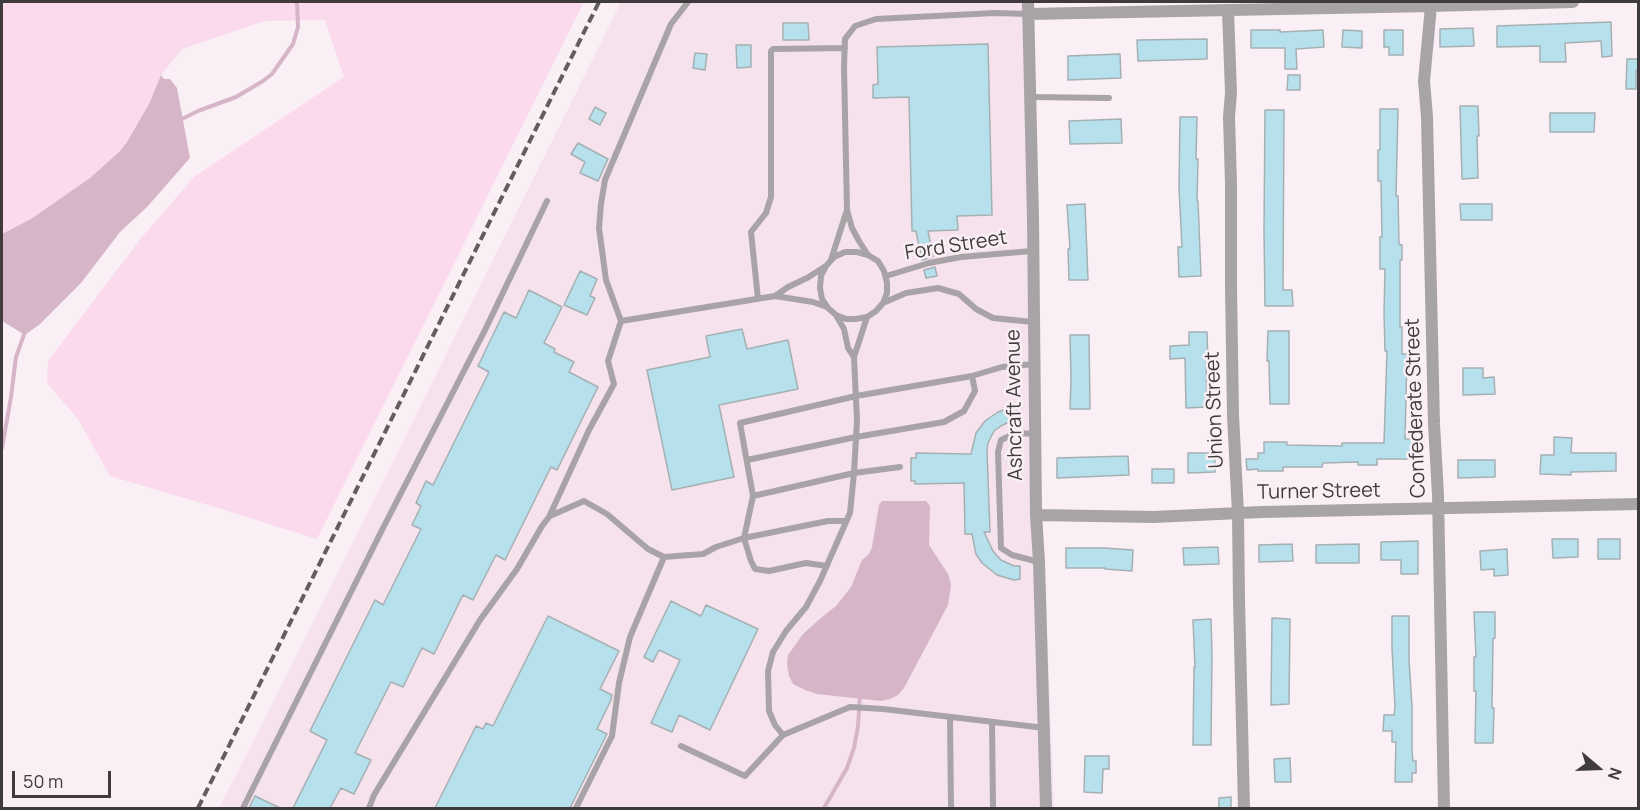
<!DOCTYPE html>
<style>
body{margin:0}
#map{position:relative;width:1640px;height:810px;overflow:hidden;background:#f9eff4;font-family:Manrope,sans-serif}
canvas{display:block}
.frame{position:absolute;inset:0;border:3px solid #3f3b3d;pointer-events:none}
.north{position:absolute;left:1568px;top:738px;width:60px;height:60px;-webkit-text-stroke:4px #f9eff4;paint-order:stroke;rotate:109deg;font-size:16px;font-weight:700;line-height:24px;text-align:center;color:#3f3b3d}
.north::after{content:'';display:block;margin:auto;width:21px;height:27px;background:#3f3b3d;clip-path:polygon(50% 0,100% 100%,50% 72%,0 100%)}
.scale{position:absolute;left:12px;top:771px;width:99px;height:27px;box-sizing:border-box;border:3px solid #3f3b3d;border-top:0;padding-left:8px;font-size:18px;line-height:21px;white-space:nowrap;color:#3f3b3d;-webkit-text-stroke:4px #f9eff4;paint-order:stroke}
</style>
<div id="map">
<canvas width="1640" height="810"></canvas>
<div class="frame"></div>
<div class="north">N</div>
<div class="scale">50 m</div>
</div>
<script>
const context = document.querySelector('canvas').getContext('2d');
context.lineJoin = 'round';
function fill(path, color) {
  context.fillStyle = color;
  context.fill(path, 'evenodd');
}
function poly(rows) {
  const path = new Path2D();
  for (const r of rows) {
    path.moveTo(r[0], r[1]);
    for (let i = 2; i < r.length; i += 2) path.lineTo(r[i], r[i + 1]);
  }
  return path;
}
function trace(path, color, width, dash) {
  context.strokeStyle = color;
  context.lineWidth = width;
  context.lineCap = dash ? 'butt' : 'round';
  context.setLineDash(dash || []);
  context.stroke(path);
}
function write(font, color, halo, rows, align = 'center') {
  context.font = font + ' Manrope,sans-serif';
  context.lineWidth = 5;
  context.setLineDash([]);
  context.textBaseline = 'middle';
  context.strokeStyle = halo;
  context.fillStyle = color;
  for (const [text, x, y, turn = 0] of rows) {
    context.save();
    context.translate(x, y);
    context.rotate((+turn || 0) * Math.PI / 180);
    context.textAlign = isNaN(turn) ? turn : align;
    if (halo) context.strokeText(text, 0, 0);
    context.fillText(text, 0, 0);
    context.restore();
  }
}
const built = poly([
 [621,2,1023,2,1054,808,219,808,281,687]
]);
const green = poly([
 [2,2,584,2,317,539,215,507,110,476,78,419,47,383,48,361,142,237,194,177,344,77,325,20,264,21,182,49,161,75,150,102,127,142,120,151,90,178,31,219,2,234]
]);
const water = poly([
 [161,75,164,79,170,79,177,88,190,158,147,207,120,232,81,283,40,324,25,335,2,321,2,234,31,219,90,178,120,151,127,142,150,102],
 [882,501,926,501,930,506,929,545,948,574,951,584,948,605,904,688,898,695,890,699,881,701,817,694,805,690,793,684,789,676,787,664,788,655,803,634,822,617,836,606,851,587,862,560,869,554,872,547,879,505]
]);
const stream = poly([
 [177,118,182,119,198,111,236,97,263,81,272,74,293,44,298,27,297,2],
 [2,448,11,397,16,357,25,332],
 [824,808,847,768,854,748,858,726,860,694]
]);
const building = poly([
 [1611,22,1612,56,1602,57,1601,41,1565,43,1566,62,1540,62,1540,46,1497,47,1497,26,1611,22],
 [783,23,808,23,809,40,783,40,783,23],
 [1473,28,1474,46,1440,47,1440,29,1473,28],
 [1251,30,1280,30,1280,32,1323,30,1324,47,1296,49,1297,69,1285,69,1285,48,1251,48,1251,30],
 [1343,30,1362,31,1362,48,1342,47,1343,30],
 [1384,30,1403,30,1403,55,1389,55,1389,47,1384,47,1384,30],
 [1207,39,1207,59,1138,61,1137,40,1207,39],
 [988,44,992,215,957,216,958,230,928,231,933,257,922,260,916,231,912,231,909,97,873,98,873,85,878,84,877,47,988,44],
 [736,45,751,45,751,67,737,68,736,45],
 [695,53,707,54,705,70,693,68,695,53],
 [1120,54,1121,78,1068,80,1068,56,1120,54],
 [1627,59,1638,59,1638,70,1636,70,1636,89,1626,89,1627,59],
 [1288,75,1300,75,1300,90,1287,90,1288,75],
 [1460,106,1478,106,1479,136,1477,136,1478,178,1462,179,1460,106],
 [595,107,606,113,600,125,589,119,595,107],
 [1380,109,1398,109,1396,196,1398,196,1399,244,1402,245,1402,260,1400,260,1400,327,1402,327,1402,354,1407,354,1405,439,1414,439,1414,459,1377,459,1377,465,1358,465,1358,462,1323,463,1322,467,1283,467,1283,471,1258,471,1258,469,1247,470,1246,459,1258,459,1258,453,1264,453,1264,442,1287,442,1287,445,1342,446,1342,443,1384,443,1387,351,1385,351,1384,313,1385,269,1380,269,1380,237,1382,237,1381,181,1378,181,1378,150,1380,150,1380,109],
 [1265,110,1284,110,1283,290,1292,290,1293,306,1265,306,1264,231,1265,110],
 [1550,113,1595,113,1594,132,1550,132,1550,113],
 [1180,117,1197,117,1196,159,1198,159,1197,201,1198,201,1201,276,1179,277,1178,247,1182,247,1179,188,1180,117],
 [1121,119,1122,143,1070,144,1069,121,1121,119],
 [578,143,608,159,598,181,580,173,585,162,571,154,578,143],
 [1085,204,1088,280,1069,280,1068,249,1070,249,1067,205,1085,204],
 [1460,204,1492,204,1492,220,1461,220,1460,204],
 [935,267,937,276,926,278,924,270,935,267],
 [580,271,597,279,590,296,595,298,587,315,564,305,580,271],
 [529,290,562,307,544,343,555,349,554,352,574,362,569,372,598,387,557,470,551,467,505,560,496,555,473,600,463,595,434,654,422,648,403,687,391,682,355,753,371,760,354,794,341,788,330,808,293,808,327,740,310,731,375,600,383,605,421,529,412,525,421,506,416,503,426,481,433,485,489,372,478,366,504,312,516,318,529,290],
 [742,329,747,349,788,340,798,389,719,405,734,477,672,490,647,370,710,357,706,336,742,329],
 [1268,331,1289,331,1289,404,1270,404,1269,361,1267,361,1268,331],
 [1189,332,1207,332,1208,362,1206,362,1207,407,1186,408,1185,358,1170,359,1170,346,1189,345,1189,332],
 [1070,335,1089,335,1090,409,1070,409,1071,379,1070,335],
 [1463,368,1483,368,1483,378,1494,377,1495,394,1463,395,1463,368],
 [1017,407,1016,421,1007,423,1001,426,994,431,988,443,987,450,990,532,984,532,993,551,1001,560,1014,566,1020,566,1020,579,1014,580,997,575,982,563,976,554,972,534,965,534,964,483,915,484,915,481,911,481,911,458,916,458,916,453,971,454,976,433,985,421,998,412,1009,408,1017,407],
 [1554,437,1572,438,1571,453,1616,453,1616,471,1571,472,1571,475,1540,474,1541,455,1554,455,1554,437],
 [1188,453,1215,453,1215,472,1188,473,1188,453],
 [1128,456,1129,475,1057,478,1057,458,1128,456],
 [1458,460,1495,460,1495,477,1458,478,1458,460],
 [1152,469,1174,469,1174,483,1152,483,1152,469],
 [1552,539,1578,539,1578,557,1553,558,1552,539],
 [1598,539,1620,539,1620,559,1598,559,1598,539],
 [1418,541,1418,574,1401,574,1401,560,1381,560,1381,542,1418,541],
 [1292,544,1293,561,1259,562,1259,545,1292,544],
 [1359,544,1359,563,1316,563,1316,545,1359,544],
 [1218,547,1219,564,1184,565,1183,548,1218,547],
 [1066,548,1104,548,1133,550,1132,571,1105,569,1105,568,1066,568,1066,548],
 [1507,549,1508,575,1494,576,1494,569,1481,570,1480,551,1507,549],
 [671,601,701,616,706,605,758,629,710,730,679,715,672,732,651,723,680,660,659,650,653,662,644,657,671,601],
 [1474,612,1495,612,1495,638,1493,639,1492,708,1494,708,1493,743,1475,743,1476,691,1474,691,1474,657,1476,657,1474,612],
 [548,616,619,651,600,689,612,695,611,700,597,729,607,734,570,808,435,808,476,726,483,729,486,723,493,726,548,616],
 [1392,616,1409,616,1409,659,1412,707,1412,751,1413,761,1416,761,1416,773,1412,773,1412,782,1395,782,1396,742,1392,742,1392,731,1383,731,1384,715,1394,715,1395,707,1392,648,1392,616],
 [1272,618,1290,619,1289,704,1271,705,1272,618],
 [1211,619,1212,654,1211,745,1193,745,1194,667,1195,667,1193,620,1211,619],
 [1085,756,1109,756,1109,769,1103,769,1102,793,1084,792,1085,756],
 [1290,758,1291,782,1275,782,1274,759,1290,758],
 [255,796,280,808,249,808,255,796],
 [1231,797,1231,808,1219,808,1219,798,1231,797]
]);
const service = poly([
 [1030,97,1109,98],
 [868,255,859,241,852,228,847,210,844,66,845,39,855,26,876,19,995,13,1028,14],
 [831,260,847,210],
 [886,276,929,263,961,257,1032,251],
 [775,296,788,287,807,278,826,266,834,257,845,252,857,252,868,255,878,261,884,271,887,283,887,293,883,303,876,311,867,317,856,319,846,319,836,315,828,308,822,299,820,288,821,276,826,266],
 [758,299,751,232,766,213,771,197,771,51,773,49,845,48],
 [883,303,906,293,938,288,959,294,976,309,993,318,1033,322],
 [836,315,844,329,848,348,854,357],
 [621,321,775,296,813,302,827,307],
 [1035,434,1016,433,1001,440,998,452,1001,548,1012,555,1039,562],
 [747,460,856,437,944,422,964,411,975,391,972,376],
 [753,496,854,473,900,467],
 [550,516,584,501,607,514,648,549,664,557,703,554,716,547,744,538,828,521,846,521],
 [827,566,806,563,769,571,755,569,751,561,744,538,753,496,740,423,856,396,972,376,1002,367,1034,364],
 [950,717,951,808],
 [992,722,993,808],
 [783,735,775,725,769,711,768,671,773,652,786,631,806,607,820,581,850,513,854,473,857,420,854,357,867,317],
 [681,746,745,776,783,735,850,707,883,709,1045,728],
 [243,808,382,530,485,330,547,201],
 [369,808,374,795,480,620,517,569,542,526,549,517,589,430,614,384,608,361,621,321,606,280,599,228,601,204,605,180,671,24,688,2],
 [576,808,612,736,619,683,630,637,664,557]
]);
const minor = poly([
 [1028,2,1033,218,1036,515,1039,562,1046,808],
 [1431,6,1424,81,1427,117,1434,424,1438,495,1444,808],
 [1228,10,1231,93,1229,117,1231,183,1231,287,1233,415,1238,514,1239,600,1244,808],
 [1029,14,1431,6,1573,2],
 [1036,515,1154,517,1262,512,1638,504]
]);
const rail = poly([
 [198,808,599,2]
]);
const streetNames = [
 ["Ford Street",956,246,-9],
 ["Ashcraft Avenue",1015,405,-91],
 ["Confederate Street",1416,408,-92],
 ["Union Street",1215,410,-92],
 ["Turner Street",1319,492,-1]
];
fill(built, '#f5e2ec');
fill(green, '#fadaec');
fill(water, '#d7b5c8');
trace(stream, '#d7b5c8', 4);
fill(building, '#b6e0ec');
trace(building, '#a5b0b3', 1.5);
trace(service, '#a8a3a6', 6);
trace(minor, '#a8a3a6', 12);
trace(rail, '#635d60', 4, [9, 4.5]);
write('20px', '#3f3b3d', '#f9eff4', streetNames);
</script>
